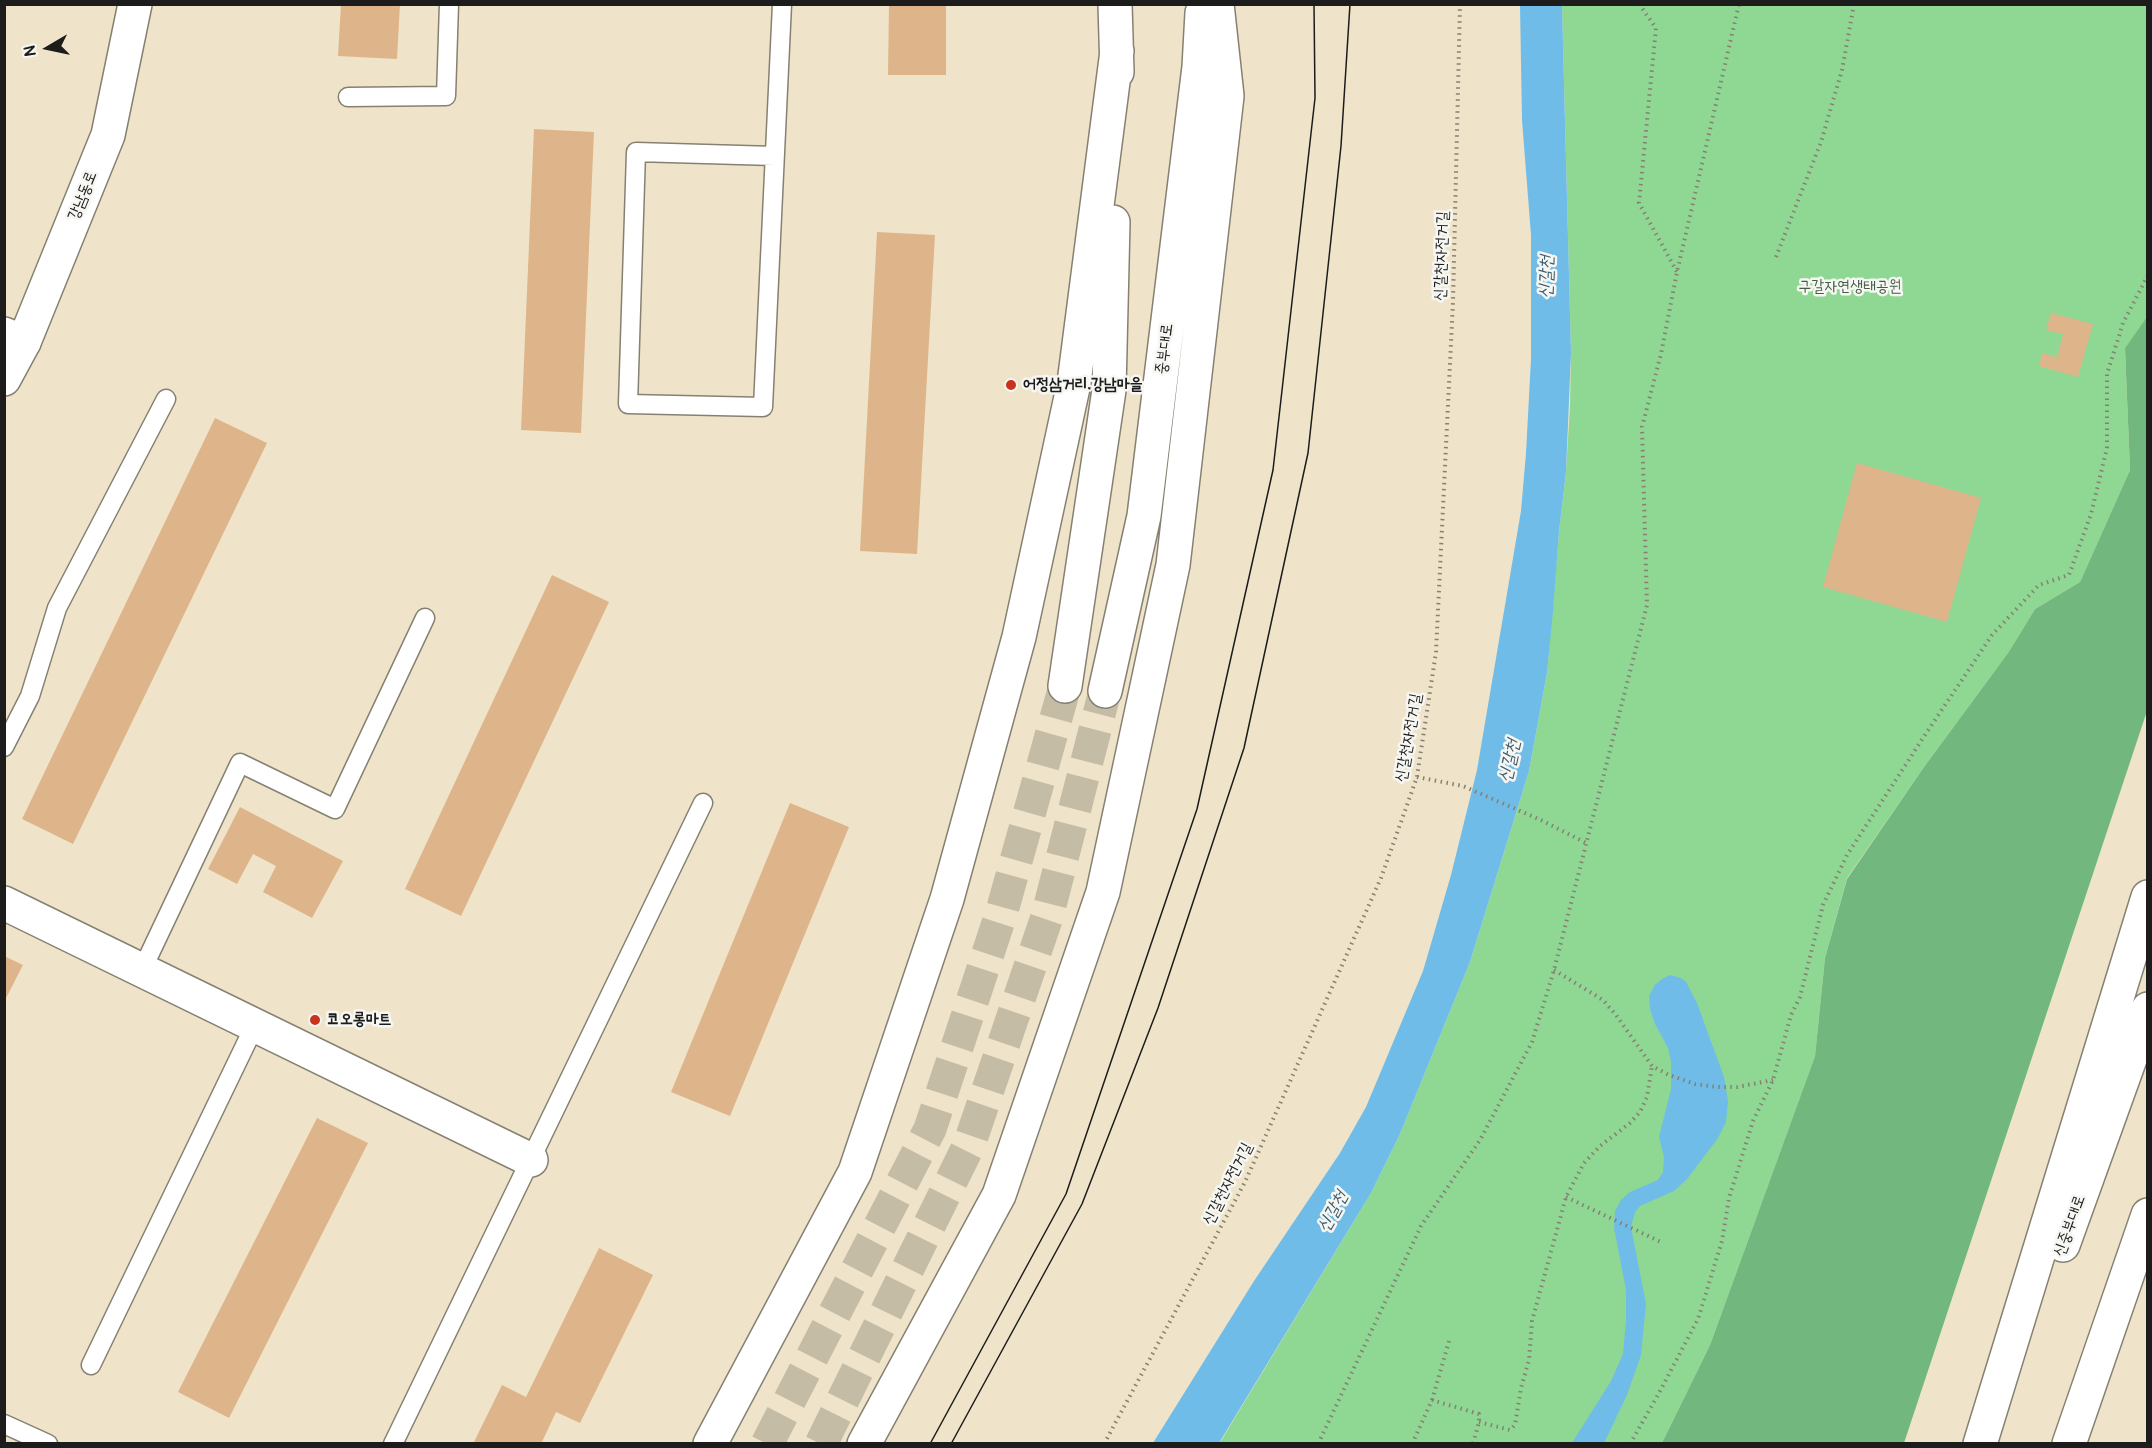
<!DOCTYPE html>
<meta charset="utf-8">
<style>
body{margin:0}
#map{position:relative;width:2152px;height:1448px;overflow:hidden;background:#efe4c9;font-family:Pangolin,sans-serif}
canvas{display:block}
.frame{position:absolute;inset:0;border:6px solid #1c1c1c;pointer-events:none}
.north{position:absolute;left:18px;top:18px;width:60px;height:60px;-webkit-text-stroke:4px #f6f6f2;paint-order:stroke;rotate:261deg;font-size:16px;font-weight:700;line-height:24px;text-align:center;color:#1c1c1c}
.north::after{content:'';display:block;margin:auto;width:21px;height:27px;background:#1c1c1c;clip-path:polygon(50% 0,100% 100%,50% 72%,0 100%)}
</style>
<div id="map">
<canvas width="2152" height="1448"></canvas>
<div class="frame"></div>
<div class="north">N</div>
</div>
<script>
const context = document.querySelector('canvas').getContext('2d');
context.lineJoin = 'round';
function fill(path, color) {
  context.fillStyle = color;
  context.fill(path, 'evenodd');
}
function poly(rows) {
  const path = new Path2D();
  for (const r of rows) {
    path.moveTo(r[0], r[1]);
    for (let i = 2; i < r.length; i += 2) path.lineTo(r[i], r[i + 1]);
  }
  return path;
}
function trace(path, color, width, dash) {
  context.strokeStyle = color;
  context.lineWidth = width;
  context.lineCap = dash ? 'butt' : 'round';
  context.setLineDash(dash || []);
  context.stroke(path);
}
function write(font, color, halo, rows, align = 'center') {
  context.font = font + ' Pangolin,"Poor Story",sans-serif';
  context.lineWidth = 5;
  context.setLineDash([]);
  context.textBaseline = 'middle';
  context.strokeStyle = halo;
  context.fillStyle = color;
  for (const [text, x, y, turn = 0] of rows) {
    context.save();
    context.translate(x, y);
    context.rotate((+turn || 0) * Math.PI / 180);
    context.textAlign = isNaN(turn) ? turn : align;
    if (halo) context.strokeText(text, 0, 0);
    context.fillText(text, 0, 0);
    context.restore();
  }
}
const green = poly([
 [1562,5,2147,5,2148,317,2125,348,2130,470,2080,582,2035,609,2008,653,1924,767,1847,878,1825,958,1815,1056,1710,1345,1662,1443,1219,1444,1371,1193,1400,1134,1470,962,1529,771,1547,673,1559,532,1566,472,1570,406,1571,353]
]);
const forest = poly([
 [2147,317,2147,711,1904,1443,1662,1443,1710,1345,1815,1056,1825,958,1847,879,1924,767,2008,653,2035,609,2080,582,2130,470,2125,348]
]);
const water = poly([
 [1520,5,1562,5,1571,353,1566,472,1559,532,1553,611,1547,673,1529,771,1470,962,1400,1134,1371,1193,1219,1443,1153,1443,1254,1281,1340,1153,1366,1107,1423,971,1451,875,1477,770,1521,511,1526,453,1531,359,1531,235,1522,120],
 [1670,975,1681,978,1686,982,1697,1003,1724,1077,1728,1101,1726,1122,1718,1138,1687,1179,1674,1191,1640,1206,1635,1212,1631,1227,1646,1304,1641,1355,1627,1395,1604,1443,1572,1443,1611,1381,1623,1354,1626,1321,1626,1290,1614,1228,1615,1211,1621,1200,1630,1192,1658,1180,1663,1172,1664,1157,1659,1137,1671,1089,1671,1062,1668,1048,1655,1024,1650,1009,1649,996,1655,985,1662,979]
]);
const building = poly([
 [341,4,400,4,397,59,338,56],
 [889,4,946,4,946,75,888,75],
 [534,129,594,132,581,433,521,430],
 [877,232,935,235,917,554,860,551],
 [2051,313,2093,324,2078,377,2039,366,2042,353,2057,357,2063,334,2046,330],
 [215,418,267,443,73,844,22,819],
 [1857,463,1981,498,1947,622,1823,587],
 [552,575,609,602,461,916,405,889],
 [790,803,849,827,730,1116,671,1092],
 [240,807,343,861,312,918,263,892,276,866,253,854,237,884,208,869],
 [4,956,23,965,4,1002],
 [317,1118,368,1143,229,1418,178,1392],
 [599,1248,653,1275,580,1423,556,1412,541,1444,473,1444,502,1385,526,1397]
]);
const primaryTunnel = poly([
 [767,1444,930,1129,1002,911,1065,686],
 [821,1444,969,1145,1047,917,1105,691]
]);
const path = poly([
 [1639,4,1656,28,1639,203,1677,272],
 [1776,257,1821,142,1842,70,1854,4],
 [1417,777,1463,786,1543,821,1586,843],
 [1554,970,1603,1000,1616,1015,1652,1066,1667,1074,1695,1084,1717,1087,1737,1087,1773,1080],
 [1566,1197,1663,1243],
 [1432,1400,1449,1341],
 [1479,1422,1510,1430,1515,1425,1521,1388,1529,1360,1532,1321,1566,1197,1584,1163,1600,1146,1630,1123,1640,1112,1647,1097,1652,1066],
 [1104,1444,1245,1182,1381,878,1417,777,1436,652,1453,302,1460,4],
 [1318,1444,1421,1226,1480,1140,1532,1042,1554,970,1647,605,1642,427,1661,354,1677,272,1739,4],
 [1412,1444,1432,1400,1479,1414,1479,1422,1473,1444],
 [1630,1444,1659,1393,1698,1319,1722,1241,1729,1198,1753,1121,1773,1080,1791,1015,1800,997,1823,905,1847,855,1925,735,1992,635,2039,585,2069,575,2091,514,2107,448,2107,374,2123,323,2148,275]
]);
const lane = poly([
 [348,97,446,96,449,4],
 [774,156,636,152,628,404,763,407,782,4],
 [4,747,30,696,57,608,166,399],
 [142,970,240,763,335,809,425,618],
 [91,1365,255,1025],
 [4,1424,48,1444],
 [393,1444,703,803]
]);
const street = poly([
 [4,334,24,342],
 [4,903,531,1160]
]);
const secondary = poly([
 [4,379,24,342,108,135,135,4]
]);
const primary = poly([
 [1115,4,1117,72],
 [1065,686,1109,390,1113,222],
 [1105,691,1144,516,1199,67,1202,13],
 [710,1444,855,1172,947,899,1019,637,1074,383,1117,51],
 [864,1444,999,1195,1103,892,1173,565,1227,96,1217,4]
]);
const highway = poly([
 [2063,1245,2148,1009],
 [1980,1444,2148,897],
 [2069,1444,2148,1215]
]);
const tram = poly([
 [930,1444,1066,1194,1197,809,1273,470,1315,98,1314,4],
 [951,1444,1082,1204,1158,1008,1244,748,1308,453,1341,146,1350,4]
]);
const markers = [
 [1011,385,6,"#c8321e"],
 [315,1020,6,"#c8321e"]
];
const streetNames = [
 ["강남동로",83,196,-68],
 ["신갈천자전거길",1442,256,-88],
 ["중부대로",1165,349,-83],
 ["신갈천자전거길",1409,738,-80],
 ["신갈천자전거길",1228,1184,-63],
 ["신중부대로",2070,1226,-70]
];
const parkNames = [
 ["구갈자연생태공원",1850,287]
];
const poiNames = [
 ["어정삼거리.강남마을",1023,385],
 ["코오롱마트",327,1020]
];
const waterNames = [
 ["신갈천",1547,277,-88],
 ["신갈천",1510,761,-77],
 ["신갈천",1333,1212,-61]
];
fill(green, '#8ed894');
fill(forest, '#72b87e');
fill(water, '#6fbce9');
fill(building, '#deb58a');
trace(primaryTunnel, '#c5bca6', 33, [33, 16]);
trace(lane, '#868072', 21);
trace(street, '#868072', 36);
trace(secondary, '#868072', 36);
trace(primary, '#868072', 36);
trace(highway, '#868072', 36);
trace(path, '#868072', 4, [1.5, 4.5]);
trace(lane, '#fff', 18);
trace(street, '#fff', 33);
trace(secondary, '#fff', 33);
trace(primary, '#fff', 33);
trace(highway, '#fff', 33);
trace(tram, '#1c1c1c', 1.5);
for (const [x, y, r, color] of markers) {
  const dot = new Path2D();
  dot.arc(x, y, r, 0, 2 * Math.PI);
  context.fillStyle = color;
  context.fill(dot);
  trace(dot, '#f6f6f2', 2);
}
write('16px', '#1c1c1c', '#f6f6f2', streetNames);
write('16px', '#445e46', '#f6f6f2', parkNames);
write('bold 16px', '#1c1c1c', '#f6f6f2', poiNames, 'left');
write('italic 18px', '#3d5c6e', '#f6f6f2', waterNames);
</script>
